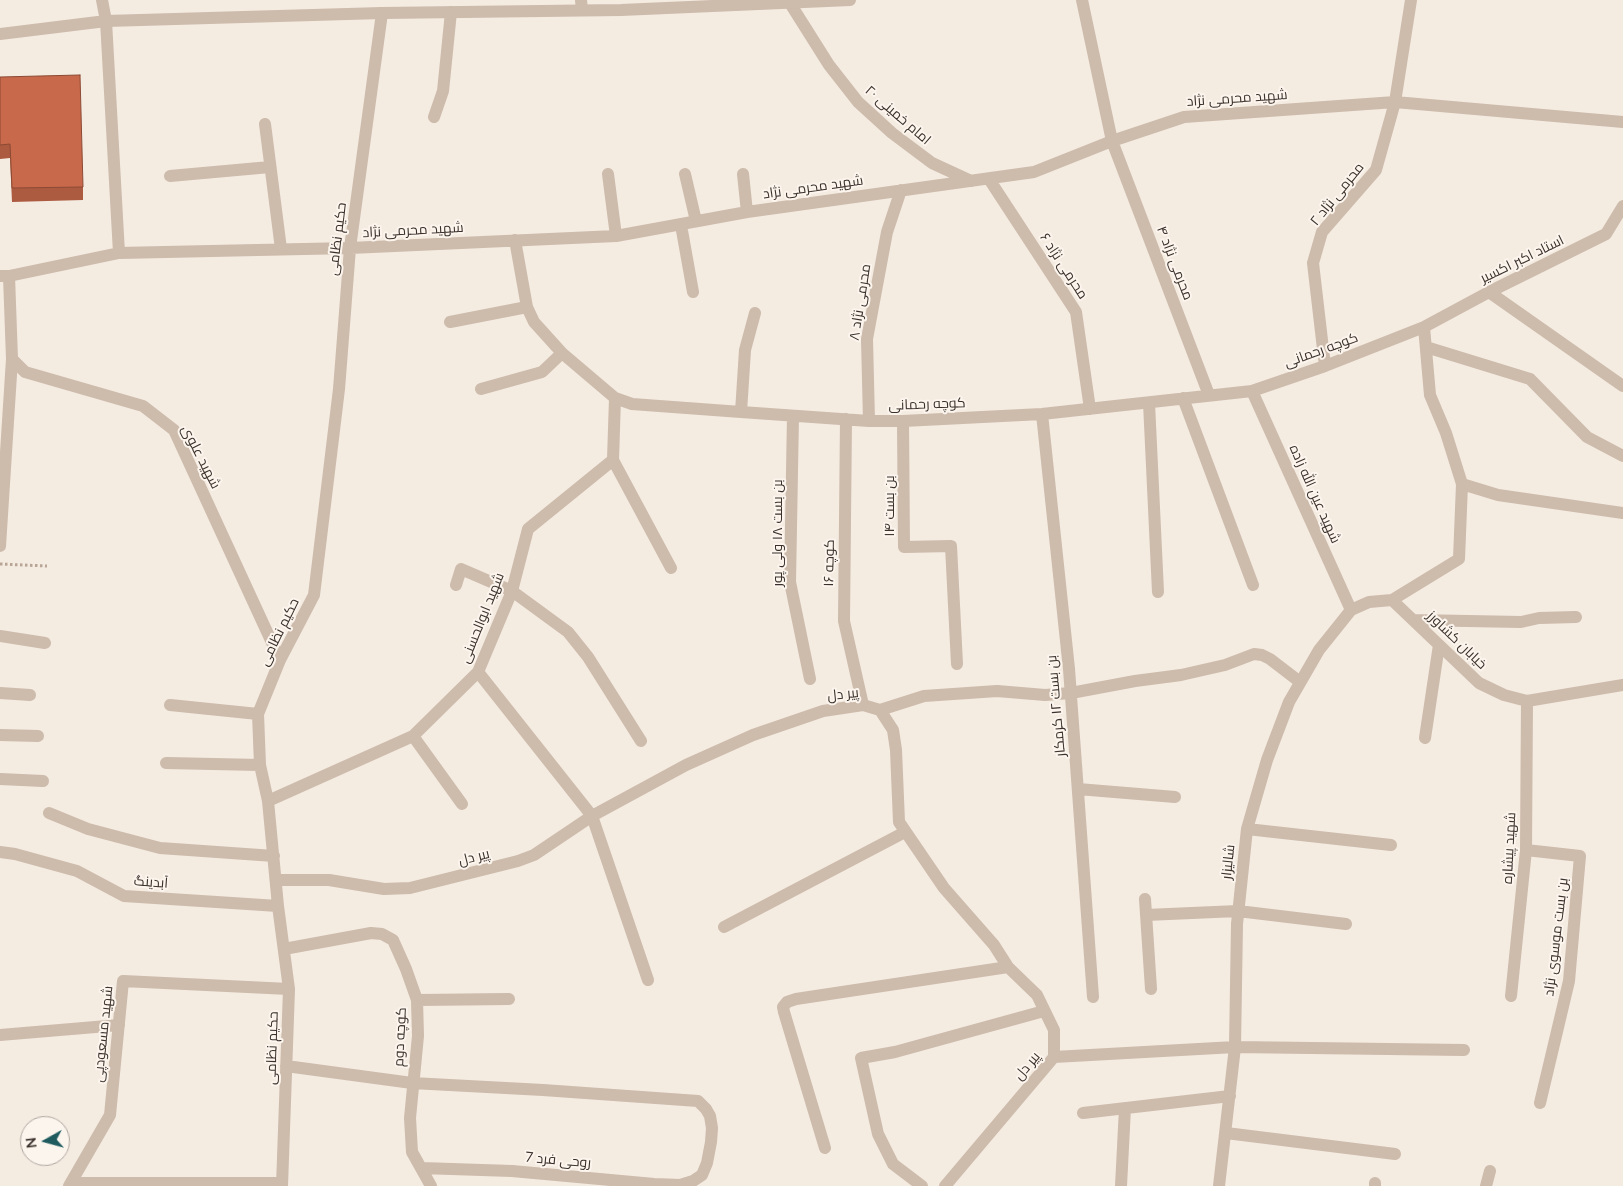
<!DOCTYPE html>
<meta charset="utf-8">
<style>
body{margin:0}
#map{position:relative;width:1623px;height:1186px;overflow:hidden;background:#f4ebe1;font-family:Lato,sans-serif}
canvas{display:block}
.north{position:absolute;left:20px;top:1116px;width:50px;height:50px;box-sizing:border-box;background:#fbf5ee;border:1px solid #aea6a0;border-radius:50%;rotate:263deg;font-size:14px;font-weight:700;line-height:20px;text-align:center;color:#3b302b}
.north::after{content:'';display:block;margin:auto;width:18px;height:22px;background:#1f5a5e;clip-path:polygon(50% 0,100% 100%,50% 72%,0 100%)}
</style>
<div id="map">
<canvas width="1623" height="1186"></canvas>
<div class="north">N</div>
</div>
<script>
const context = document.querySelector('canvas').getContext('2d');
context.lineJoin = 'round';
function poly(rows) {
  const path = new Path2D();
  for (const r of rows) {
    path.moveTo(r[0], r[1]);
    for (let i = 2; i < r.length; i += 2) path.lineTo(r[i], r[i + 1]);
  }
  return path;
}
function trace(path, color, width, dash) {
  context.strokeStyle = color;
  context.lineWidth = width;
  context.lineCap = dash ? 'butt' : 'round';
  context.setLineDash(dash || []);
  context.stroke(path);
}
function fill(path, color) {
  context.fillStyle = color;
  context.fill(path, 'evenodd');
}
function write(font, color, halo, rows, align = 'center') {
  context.font = font + ' Lato,Cairo,sans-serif';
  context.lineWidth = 4;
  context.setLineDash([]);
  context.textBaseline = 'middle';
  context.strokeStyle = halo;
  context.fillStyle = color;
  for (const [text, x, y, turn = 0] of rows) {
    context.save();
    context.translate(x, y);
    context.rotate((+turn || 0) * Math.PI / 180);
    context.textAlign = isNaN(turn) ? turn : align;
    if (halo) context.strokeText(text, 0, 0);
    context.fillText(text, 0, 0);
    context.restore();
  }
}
const path = poly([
 [0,564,47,566]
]);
const minor = poly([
 [581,0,582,10],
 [788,0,829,65,858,102,892,133,932,163,971,181],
 [1082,0,1112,141,1209,395],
 [106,21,119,253],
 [434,117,443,91,451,12],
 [265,124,281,249],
 [608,174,616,236],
 [685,174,696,221],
 [743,174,747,212],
 [170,176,270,167],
 [989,179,1076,312,1090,409],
 [681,225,693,292],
 [515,240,527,307,534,322,562,353,615,398,632,404,741,412,869,421,903,421,1042,414,1252,391,1325,366,1424,327,1489,292,1606,234,1623,206],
 [0,276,9,276,119,253,350,248,616,236,747,212,1034,172,1112,141,1184,117,1395,102,1623,122],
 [1489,292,1623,386],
 [450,322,527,307],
 [1426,347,1530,379,1587,437,1623,456],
 [12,359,25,372,143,406,174,430,280,660],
 [1325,366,1313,263,1322,232,1376,170,1395,102,1411,0],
 [481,389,542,372,562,353],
 [1252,391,1351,610],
 [1183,398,1253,585],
 [1149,403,1158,592],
 [741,412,745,350,755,313],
 [1042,414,1069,669,1093,997],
 [793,416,790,582,810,679],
 [846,419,844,621,863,705],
 [869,421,867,339,887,232,901,190],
 [903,421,904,547,951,546,957,664],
 [613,460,671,568],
 [1462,484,1498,495,1623,513],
 [0,546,12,359,9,276],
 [456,585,461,569,512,591,568,632,588,657,641,741],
 [1392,600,1479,683,1504,695,1527,701,1623,685],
 [1414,620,1521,622,1539,618,1576,617],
 [0,636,45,643],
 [478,672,592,816,648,980],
 [0,693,30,695],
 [170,705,258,714],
 [880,710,924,696,997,691,1045,695,1071,693,1135,681,1181,675,1225,665,1254,654,1262,655,1270,659,1300,682],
 [0,735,38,736],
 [413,736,462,804],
 [1425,738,1439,645],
 [166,763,260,765],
 [0,779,43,781],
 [1078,789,1175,797],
 [268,801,413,736,478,672,512,591,528,529,613,460,615,398],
 [49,813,88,829,160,848,274,856],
 [1247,829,1391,845],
 [1526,850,1580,856,1569,981,1540,1103],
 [0,852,15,854,77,871,124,896,278,906],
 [276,880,329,880,384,889,410,888,518,861,534,855,592,816,686,765,753,735,823,711,863,705,880,710,893,730,896,750,899,822,944,888,994,945,1008,967,1037,995,1054,1030,1054,1057,945,1186],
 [1145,899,1151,989],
 [1146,915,1238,911,1346,924],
 [724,927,905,832],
 [284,949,371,933,382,934,393,940,406,969,417,1000,418,1036,410,1118,412,1152,431,1186],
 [1511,996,1526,850,1527,701],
 [417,1000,509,999],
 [0,1035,119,1025],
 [1054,1057,1235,1047,1464,1050],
 [286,1066,412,1083,543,1090,698,1101,706,1109,710,1116,712,1128,711,1142,707,1163,702,1175,693,1181,680,1185,654,1184,512,1171,421,1168],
 [1083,1113,1230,1096],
 [1226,1133,1395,1154],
 [825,1148,784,1012,783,1007,787,1002,796,999,1008,967],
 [71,1183,282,1183],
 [69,1186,110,1115,123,981,289,989],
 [282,1186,289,989,278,906,268,801,260,765,258,714,280,660,314,595,339,389,350,248,382,13],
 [922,1186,893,1164,878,1134,861,1058,895,1052,1044,1011],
 [1121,1186,1125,1108],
 [1219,1186,1235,1047,1237,924,1247,829,1267,760,1289,702,1319,650,1351,610,1369,602,1392,600,1459,559,1462,484,1446,433,1430,395,1424,327],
 [1375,1186,1375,1183],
 [1486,1186,1490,1171]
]);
const tertiary = poly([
 [102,0,106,21],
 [0,34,106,21,382,13,621,10,850,0]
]);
const wall = poly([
 [0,77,83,187,83,200,12,202,10,158,0,159]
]);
const building = poly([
 [80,75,83,187,12,188,10,144,0,145,0,77,80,75]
]);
const streetNames = [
 ["شهید محرمی نژاد",1237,98,-4],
 ["امام خمینی ۲۰",898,115,41],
 ["شهید محرمی نژاد",813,187,-8],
 ["محرمی نژاد ۲",1337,194,-51],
 ["شهید محرمی نژاد",413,230,-3],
 ["حکیم نظامی",337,239,-83],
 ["استاد اکبر اکسیر",1522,259,-26],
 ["محرمی نژاد ۴",1175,263,69],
 ["محرمی نژاد ۶",1064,266,57],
 ["محرمی نژاد ۸",860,302,-81],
 ["کوچه رحمانی",1321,350,-20],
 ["کوچه رحمانی",927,404,-2],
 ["شهید علوی",201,457,63],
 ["شهید عین الله زاده",1315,494,66],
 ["بن بست ۱۴",889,506,-90],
 ["بن بست ۱۸ ولی پور",777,533,-90],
 ["کوچه ۱۶",829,563,-89],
 ["شهید ابوالحسنی",482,618,-68],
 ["حکیم نظامی",279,632,-64],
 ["خیابان کشاورز",1457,640,44],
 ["پیر دل",843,694,-6],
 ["بن بست ۱۲ کرمکار",1056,706,-95],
 ["شهید پیشاره",1509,848,-87],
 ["پیر دل",474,857,-14],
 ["شالیزار",1228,862,-84],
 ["آبدینگ",151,882,4],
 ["بن بست موسوی نژاد",1556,937,-83],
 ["شهید مسعودپی",103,1034,-84],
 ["کوچه دوم",400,1037,-87],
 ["حکیم نظامی",272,1048,-88],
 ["پیر دل",1027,1066,-50],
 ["روحی فرد 7",558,1160,5]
];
trace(path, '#b9a596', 3, [2.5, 2.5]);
trace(minor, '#cdbbac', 12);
trace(tertiary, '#cdbbac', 12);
fill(wall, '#ac5a40');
fill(building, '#c8694b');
trace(building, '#8c4a34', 1);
write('14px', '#3b302b', '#fbf5ee', streetNames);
</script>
